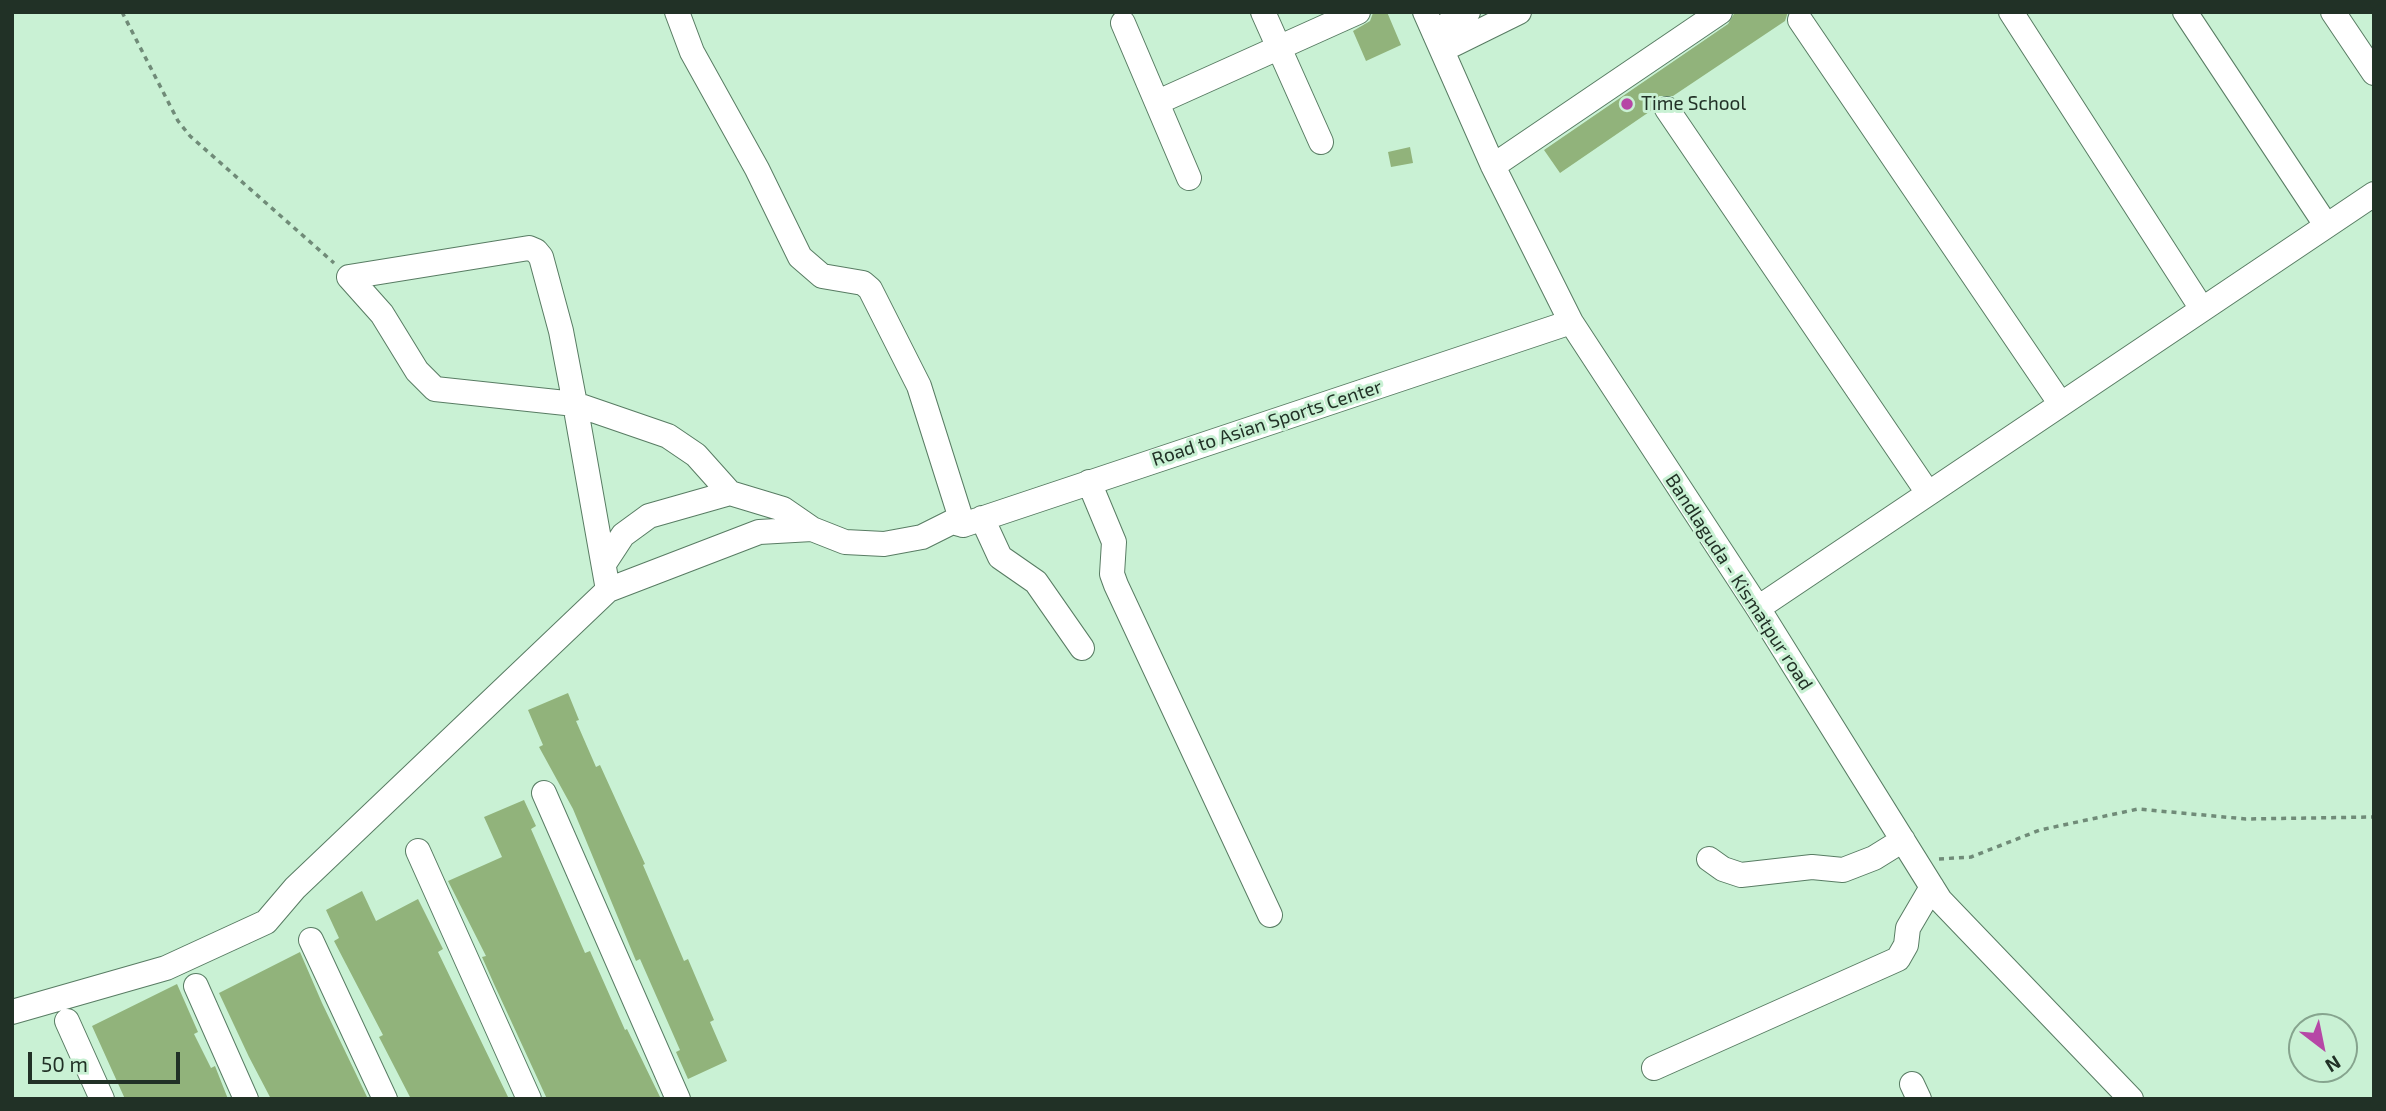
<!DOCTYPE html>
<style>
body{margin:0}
#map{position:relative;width:2386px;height:1111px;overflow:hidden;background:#c9f1d4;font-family:"Exo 2",sans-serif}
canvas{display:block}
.frame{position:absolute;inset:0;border:14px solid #213126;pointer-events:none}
.north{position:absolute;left:2288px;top:1013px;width:70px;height:70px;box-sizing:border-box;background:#c9f1d4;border:2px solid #86a48e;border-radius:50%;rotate:148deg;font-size:19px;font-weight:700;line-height:28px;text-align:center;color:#213126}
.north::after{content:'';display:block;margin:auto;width:24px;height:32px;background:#b647a6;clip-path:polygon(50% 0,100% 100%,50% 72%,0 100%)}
.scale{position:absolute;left:28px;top:1052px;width:152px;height:32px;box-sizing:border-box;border:4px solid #213126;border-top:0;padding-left:9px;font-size:21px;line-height:24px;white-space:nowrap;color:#213126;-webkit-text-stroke:5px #c9f1d4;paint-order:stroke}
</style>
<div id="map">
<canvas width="2386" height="1111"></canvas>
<div class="frame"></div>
<div class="north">N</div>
<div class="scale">50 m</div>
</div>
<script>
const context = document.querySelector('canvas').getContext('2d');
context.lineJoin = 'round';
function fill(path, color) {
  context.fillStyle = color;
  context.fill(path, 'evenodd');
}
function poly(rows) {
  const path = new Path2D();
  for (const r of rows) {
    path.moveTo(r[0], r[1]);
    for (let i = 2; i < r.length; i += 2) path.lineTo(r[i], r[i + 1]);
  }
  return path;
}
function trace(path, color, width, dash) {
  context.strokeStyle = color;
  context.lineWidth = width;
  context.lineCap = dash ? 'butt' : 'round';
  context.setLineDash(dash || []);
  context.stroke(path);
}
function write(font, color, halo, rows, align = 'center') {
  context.font = font + ' "Exo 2",sans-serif';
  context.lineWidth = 6;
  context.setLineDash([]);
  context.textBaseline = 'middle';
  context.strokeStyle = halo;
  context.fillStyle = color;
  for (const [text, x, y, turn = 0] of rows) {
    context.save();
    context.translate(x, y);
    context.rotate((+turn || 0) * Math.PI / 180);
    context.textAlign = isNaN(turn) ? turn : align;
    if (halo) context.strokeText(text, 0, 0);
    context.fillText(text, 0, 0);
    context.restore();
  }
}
const building = poly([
 [1387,12,1401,45,1366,61,1353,31,1370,21,1373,13],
 [1735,12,1788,12,1785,21,1673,96,1659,96,1652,110,1560,173,1544,150,1728,24],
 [1410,147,1413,163,1391,167,1388,152],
 [568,693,579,720,576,721,596,767,600,765,645,864,643,865,684,961,688,959,714,1020,710,1022,727,1061,688,1079,676,1052,680,1050,640,959,636,961,573,809,539,747,543,745,528,710],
 [524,800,536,826,531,829,585,953,590,951,625,1030,627,1029,661,1099,547,1099,494,984,482,957,486,956,448,881,502,857,484,817],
 [362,891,376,921,418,899,443,949,438,952,509,1099,411,1099,379,1037,383,1035,334,941,339,938,326,910],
 [300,952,322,1003,368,1099,271,1099,249,1057,219,993],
 [177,984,198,1032,194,1034,211,1068,215,1066,228,1099,125,1099,92,1026]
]);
const path = poly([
 [122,12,178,121,190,136,334,263],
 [1939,859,1971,857,2040,830,2138,809,2246,819,2374,817]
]);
const minor = poly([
 [677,12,692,52,757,169,800,257,822,276,863,283,870,289,919,386,963,525],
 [1263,12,1321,142],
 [1425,12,1493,166,1571,322,1758,608,1940,900,2131,1099],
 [2011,12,2202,309],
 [2185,12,2326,225],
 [2333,12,2374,73],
 [1800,20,2060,403],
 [1123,23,1189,178],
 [1434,32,1468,12],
 [1442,50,1519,12],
 [1158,102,1358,12],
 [1667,109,1928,493],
 [1493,166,1720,12],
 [349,277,382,314,417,371,435,389,575,404,608,590,759,532,812,529,845,542,884,544,922,537,952,522,963,525],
 [349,277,529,248,536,251,541,257,561,331,575,404,668,436,696,455,730,493,783,509,812,529],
 [1089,482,1114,542,1112,574,1116,585,1270,915],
 [982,518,1000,557,1036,582,1082,648],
 [963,525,1571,322],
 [604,564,623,535,649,516,730,493],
 [1758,608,2374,194],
 [544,793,678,1099],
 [418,851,529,1099],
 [1709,859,1723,869,1741,875,1812,867,1843,870,1874,858,1903,840],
 [311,940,385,1099],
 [196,986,246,1099],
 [12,1012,166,968,266,922,295,888,608,590],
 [67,1021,102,1099],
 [1654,1068,1898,959,1906,945,1908,928,1932,887],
 [1912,1084,1919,1099]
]);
const markers = [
 [1627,104,7,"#b647a6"]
];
const poiNames = [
 ["Time School",1641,104]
];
const streetNames = [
 ["Road to Asian Sports Center",1267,423,-18],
 ["Bandlaguda - Kismatpur road",1739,582,57]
];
fill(building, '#91b37b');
trace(minor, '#587c63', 26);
trace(path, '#708b78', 3.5, [5, 5]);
trace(minor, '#fff', 24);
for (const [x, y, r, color] of markers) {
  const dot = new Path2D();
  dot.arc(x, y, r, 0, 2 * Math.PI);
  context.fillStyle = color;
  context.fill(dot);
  trace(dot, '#c9f1d4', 2.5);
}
write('19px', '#213126', '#c9f1d4', poiNames, 'left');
write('19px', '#213126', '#c9f1d4', streetNames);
</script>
